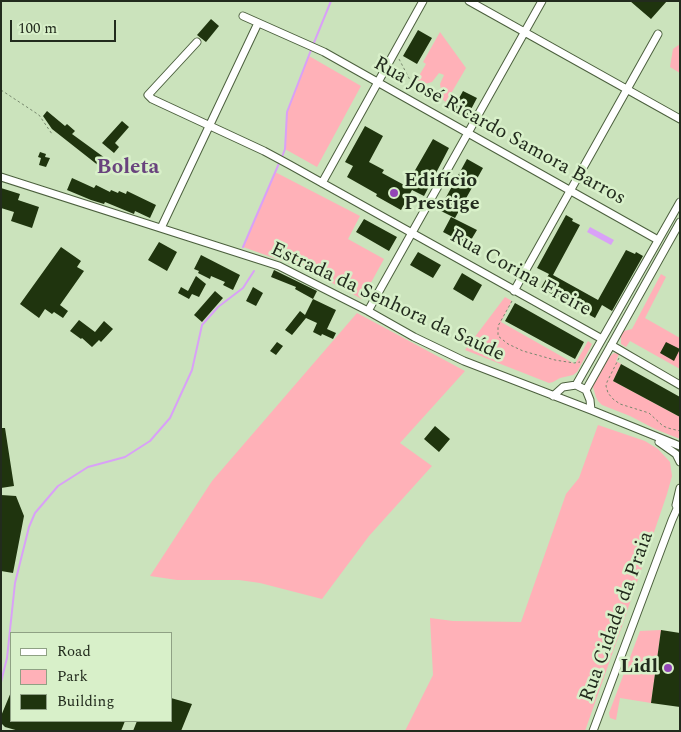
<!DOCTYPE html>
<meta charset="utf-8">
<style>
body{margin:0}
#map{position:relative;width:681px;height:732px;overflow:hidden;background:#cbe3bc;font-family:Spectral,serif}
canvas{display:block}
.frame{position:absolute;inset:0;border:2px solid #222b1d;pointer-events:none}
.legend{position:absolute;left:10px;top:632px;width:162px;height:90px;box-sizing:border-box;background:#d8f0c9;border:1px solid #8fa184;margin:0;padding:6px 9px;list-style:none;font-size:15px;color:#222b1d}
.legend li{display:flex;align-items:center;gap:10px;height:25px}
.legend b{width:25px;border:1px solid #8fa184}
.scale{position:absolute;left:10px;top:20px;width:106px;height:22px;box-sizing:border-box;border:2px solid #222b1d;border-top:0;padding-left:6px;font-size:15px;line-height:18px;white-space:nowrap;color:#222b1d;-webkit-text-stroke:4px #d8f0c9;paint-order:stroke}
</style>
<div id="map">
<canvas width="681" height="732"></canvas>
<div class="frame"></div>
<ul class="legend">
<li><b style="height:6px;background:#fff"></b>Road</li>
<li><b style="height:14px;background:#ffb1b8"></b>Park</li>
<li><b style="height:14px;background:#1f340e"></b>Building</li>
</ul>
<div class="scale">100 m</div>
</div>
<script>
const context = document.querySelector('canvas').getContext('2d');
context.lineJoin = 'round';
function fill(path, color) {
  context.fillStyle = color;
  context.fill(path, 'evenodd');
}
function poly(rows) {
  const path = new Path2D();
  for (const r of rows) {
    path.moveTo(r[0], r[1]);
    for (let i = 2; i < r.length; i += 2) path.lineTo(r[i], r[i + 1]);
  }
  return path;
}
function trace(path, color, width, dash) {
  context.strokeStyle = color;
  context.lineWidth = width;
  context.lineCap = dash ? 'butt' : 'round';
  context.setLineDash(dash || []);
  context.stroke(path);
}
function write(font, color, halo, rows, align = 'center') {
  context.font = font + ' Spectral,serif';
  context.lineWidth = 5;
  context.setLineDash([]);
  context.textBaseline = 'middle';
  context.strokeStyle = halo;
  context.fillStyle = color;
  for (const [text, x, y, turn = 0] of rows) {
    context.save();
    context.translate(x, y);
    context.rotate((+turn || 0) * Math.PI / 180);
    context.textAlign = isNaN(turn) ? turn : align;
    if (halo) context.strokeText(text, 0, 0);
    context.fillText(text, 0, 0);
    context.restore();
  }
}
const green = poly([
 [440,32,466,68,446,102,443,100,440,84,444,75,439,73,432,82,418,86,414,84,426,64,423,62],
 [680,44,680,73,670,67,673,49],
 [309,56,361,86,317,167,285,149,287,112],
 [275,172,360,216,348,239,384,259,362,299,308,270,243,247],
 [661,274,666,277,645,318,680,338,680,369,630,341,626,347,621,344,621,335,624,331,632,329],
 [505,297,512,301,501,322,575,364,588,341,592,344,577,372,573,375,560,378,553,382,549,383,465,350],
 [357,313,465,371,400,443,432,466,369,536,322,599,260,583,239,580,177,580,150,576,212,481],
 [614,353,619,354,616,361,621,364,613,381,680,417,680,439,655,429,630,416,602,405,598,401,596,397,593,387,594,382,609,357],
 [598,425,645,441,658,449,670,462,672,476,667,494,622,626,585,731,405,731,433,675,430,618,453,621,521,622,566,494,579,478],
 [661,630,651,703,620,698,616,720,610,718,609,713,640,631]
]);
const water = poly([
 [590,227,614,240,611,245,587,232]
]);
const stream = poly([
 [313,45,331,1],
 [282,157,285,149,287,112,311,50],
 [243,247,280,161],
 [1,682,7,658,15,583,29,527,35,513,58,486,88,467,125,457,150,441,170,418,192,370,202,325,218,307,243,288,254,271]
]);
const building = poly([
 [630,1,667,1,651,19],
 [211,19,219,26,206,42,197,35],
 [418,30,432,38,417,64,403,56],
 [463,91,477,98,467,117,453,109],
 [47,111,65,126,67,124,75,131,72,134,105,158,99,166,52,129,43,116],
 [122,121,129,127,115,143,119,147,114,153,102,143],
 [365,126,383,136,369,162,384,170,382,173,406,186,433,139,449,148,424,196,412,190,401,210,376,196,377,194,347,177,353,166,345,162],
 [40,152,46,154,45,157,50,158,46,167,39,165,41,158,38,157],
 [467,159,483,168,455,218,439,210],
 [72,178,94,188,96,185,110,192,111,190,118,193,119,191,126,194,127,191,156,205,150,218,135,211,134,214,105,202,104,204,91,200,67,190],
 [1,188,20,194,18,200,39,207,32,228,11,221,14,212,1,208],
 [566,215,573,219,572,221,580,225,553,275,598,300,626,250,635,254,636,252,643,256,612,311,602,305,595,318,541,288,549,274,537,268],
 [451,217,477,230,468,245,443,232],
 [364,219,397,237,389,251,356,232],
 [159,242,177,252,167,271,148,260],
 [61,247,81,261,77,267,84,271,60,305,68,311,63,318,54,312,52,314,45,309,39,318,20,304],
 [418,252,441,265,433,278,410,265],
 [201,255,240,275,233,290,223,285,225,282,211,276,210,279,198,273,199,271,194,269],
 [274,270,317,291,313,299,336,310,327,329,336,333,333,339,322,334,321,336,313,332,317,323,306,318,292,335,285,330,300,311,305,315,313,299,295,289,296,287,271,277],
 [462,273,482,285,473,301,453,289],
 [196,276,206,284,199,297,192,294,189,299,178,293,181,287,188,291],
 [253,287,263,293,256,306,246,301],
 [215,291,223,298,202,322,194,315],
 [515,303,584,342,575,359,505,321],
 [79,320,95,332,104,321,113,329,101,342,99,340,92,347,82,338,81,339,70,331],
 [277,342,283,346,276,355,270,351],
 [666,342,680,349,674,361,660,353],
 [621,364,680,397,680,417,613,381],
 [435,426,450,439,439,452,424,439],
 [1,428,5,428,14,486,1,488],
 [1,495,16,496,24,516,13,573,1,571],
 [661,630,680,633,680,707,651,703],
 [11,692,11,721,125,721,121,731,19,731,5,727,1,723,1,716],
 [171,698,192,704,181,731,133,731,137,721,171,721]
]);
const path = poly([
 [399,59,411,82],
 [1,90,39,115,52,134],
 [512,301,498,326,498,336,508,344,523,351,555,360,574,363,580,362],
 [619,358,607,382,606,386,608,393,613,399,620,404,649,413,663,426,668,428,680,431]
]);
const minor = poly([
 [469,1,680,119],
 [243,16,324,52,658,240],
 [197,42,148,95,152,99,264,151,290,165,602,339],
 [1,177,279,266,368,311,414,337,464,361,591,410,680,446],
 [322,183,423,1],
 [161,228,258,23],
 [514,291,658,34],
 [368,311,542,1],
 [611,345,680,385],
 [576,385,680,202],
 [586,390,680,222],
 [553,396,563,387,576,385,586,390,590,400,591,410],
 [659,442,676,454,680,462],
 [676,505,680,488],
 [593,731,672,520,680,502]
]);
const markers = [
 [394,193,5,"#9346b7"],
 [668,668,5,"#9346b7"]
];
const streetNames = [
 ["Rua José Ricardo Samora Barros",499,132,29],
 ["Rua Corina Freire",520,274,29],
 ["Estrada da Senhora da Saúde",387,303,25],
 ["Rua Cidade da Praia",618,617,-70]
];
const poiNames = [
 ["Edifício",404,182],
 ["Prestige",404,205],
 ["Lidl",658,668,"right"]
];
const neighbourhoodNames = [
 ["Boleta",128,169]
];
fill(green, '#ffb1b8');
fill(water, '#d9a1f7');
trace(stream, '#d9a1f7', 2);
fill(building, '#1f340e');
trace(minor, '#4c603e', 9);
trace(path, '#78886e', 1, [2.5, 2.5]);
trace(minor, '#fff', 7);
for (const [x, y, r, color] of markers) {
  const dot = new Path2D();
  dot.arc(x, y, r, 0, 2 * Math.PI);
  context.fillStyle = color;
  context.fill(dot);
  trace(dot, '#d8f0c9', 2);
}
write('20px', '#222b1d', '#d8f0c9', streetNames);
write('bold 20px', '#222b1d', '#d8f0c9', poiNames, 'left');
write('bold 21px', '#69437d', '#d8f0c9', neighbourhoodNames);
</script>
